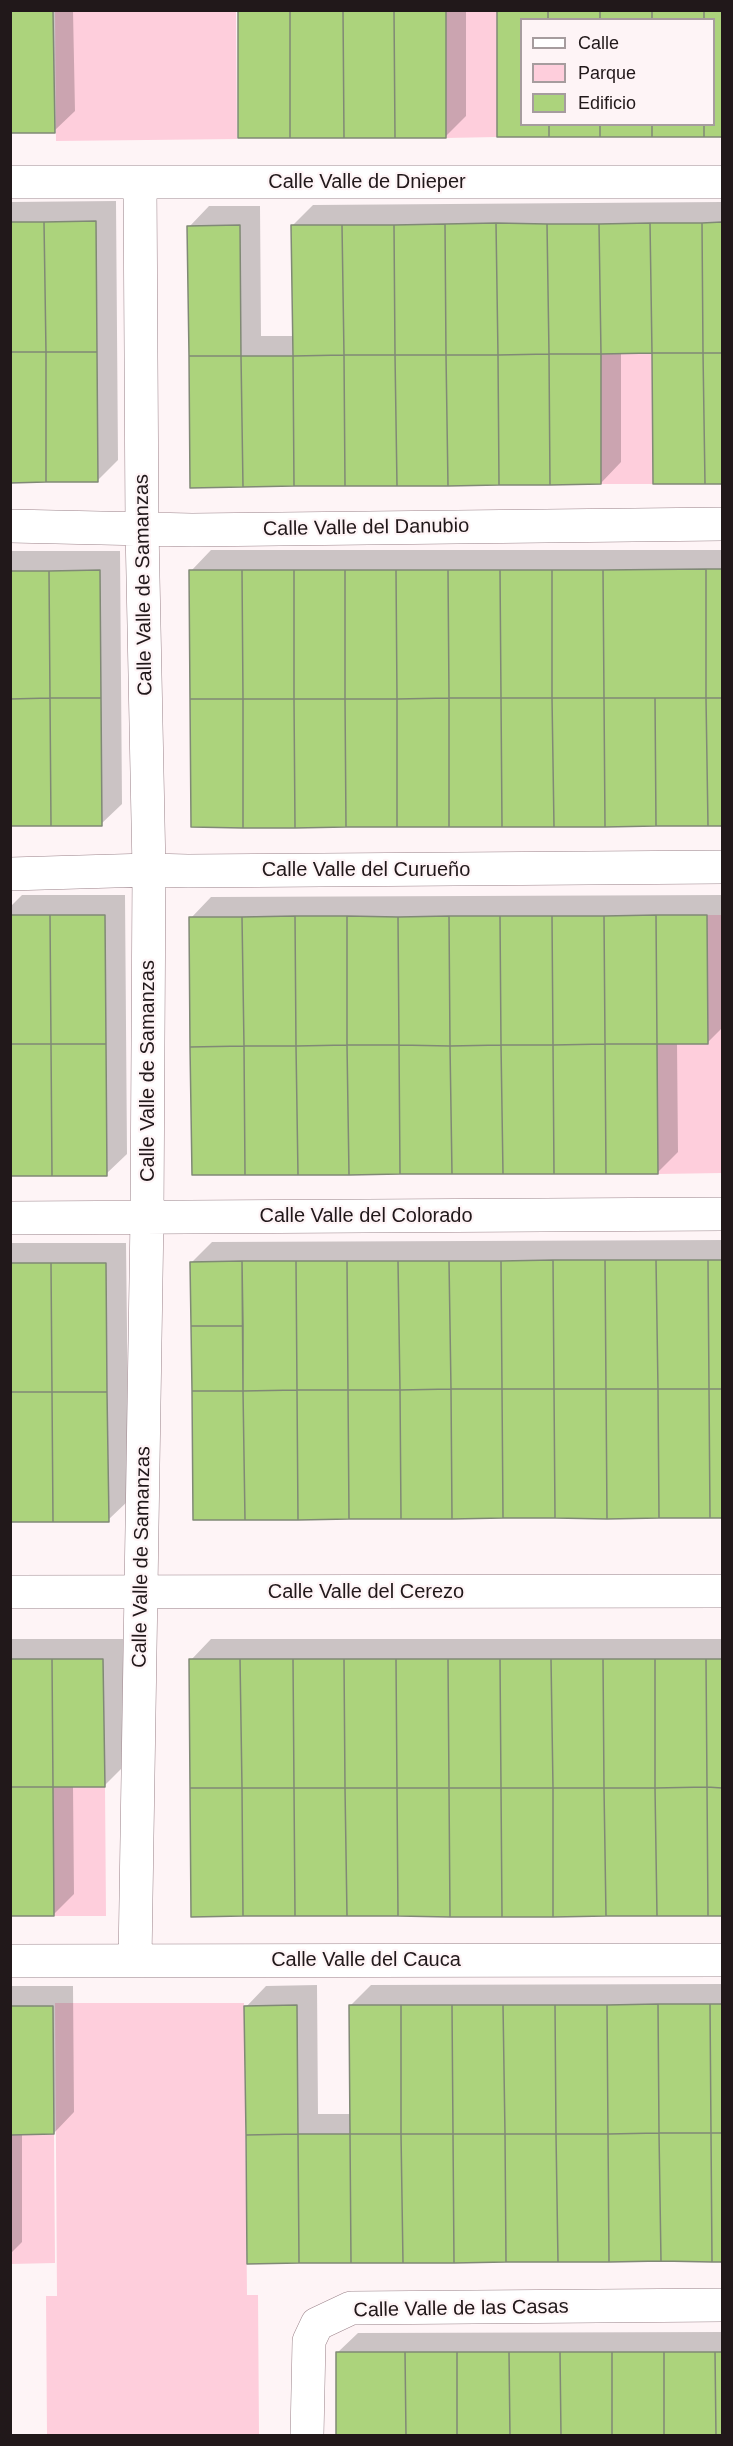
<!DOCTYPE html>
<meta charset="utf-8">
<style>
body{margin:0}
#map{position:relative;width:733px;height:2446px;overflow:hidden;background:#fef4f6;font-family:Helvetica,sans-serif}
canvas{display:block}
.frame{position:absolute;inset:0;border:12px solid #21181a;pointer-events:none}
.legend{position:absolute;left:520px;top:18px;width:195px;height:108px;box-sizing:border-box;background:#fef4f6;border:2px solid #a69c9e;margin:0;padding:8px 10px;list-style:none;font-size:18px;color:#21181a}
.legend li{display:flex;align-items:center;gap:12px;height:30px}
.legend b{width:30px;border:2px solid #a69c9e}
</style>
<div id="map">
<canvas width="733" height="2446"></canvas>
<div class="frame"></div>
<ul class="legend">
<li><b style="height:8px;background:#fff"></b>Calle</li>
<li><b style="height:16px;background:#fecedc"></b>Parque</li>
<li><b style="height:16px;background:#acd37c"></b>Edificio</li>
</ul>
</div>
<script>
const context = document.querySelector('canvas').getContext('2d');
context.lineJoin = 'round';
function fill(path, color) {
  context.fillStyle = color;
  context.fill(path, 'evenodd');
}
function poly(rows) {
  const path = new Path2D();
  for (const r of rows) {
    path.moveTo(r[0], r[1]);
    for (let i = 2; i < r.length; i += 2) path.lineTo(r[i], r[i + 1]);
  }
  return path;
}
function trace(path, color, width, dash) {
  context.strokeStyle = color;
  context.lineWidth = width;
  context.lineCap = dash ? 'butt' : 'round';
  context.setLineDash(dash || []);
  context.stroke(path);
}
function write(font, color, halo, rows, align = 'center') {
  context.font = font + ' Helvetica,sans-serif';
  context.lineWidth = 4.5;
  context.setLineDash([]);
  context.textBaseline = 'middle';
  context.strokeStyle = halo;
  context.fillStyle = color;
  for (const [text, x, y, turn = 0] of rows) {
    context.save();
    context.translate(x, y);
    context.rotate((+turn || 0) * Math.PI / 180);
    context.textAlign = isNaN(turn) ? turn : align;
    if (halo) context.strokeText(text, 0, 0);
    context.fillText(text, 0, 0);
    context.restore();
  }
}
const green = poly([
 [55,11,236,11,237,139,56,141],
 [446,11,497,11,497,137,446,138],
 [652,353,653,484,601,484,601,354],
 [707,915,722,915,722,1173,658,1174,657,1044,708,1044],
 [53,1787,105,1787,106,1916,54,1916],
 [55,2003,244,2003,247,2295,258,2295,259,2435,47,2435,46,2296,57,2296],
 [54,2134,55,2263,11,2264,10,2135]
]);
const shadow = poly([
 [10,10,73,10,75,111,54,131],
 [239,10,466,10,466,116,446,136],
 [498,10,722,10,722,135,499,136],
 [522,20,714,20,714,124,522,124],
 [116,201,118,460,97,481,10,481,10,202],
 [722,202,722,482,655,483,653,351,621,352,621,462,601,483,192,486,189,227,209,206,260,206,261,336,294,336,293,225,313,205],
 [211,550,722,550,722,825,192,826,191,571],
 [10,551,120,551,122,804,101,824,10,825],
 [22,895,125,895,127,1154,106,1174,10,1175,10,907],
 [722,895,722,1028,707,1043,677,1043,678,1152,658,1172,191,918,211,897],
 [722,1240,722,1516,194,1518,192,1262,212,1242],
 [10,1243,126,1243,129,1500,108,1520,10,1520],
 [10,1639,123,1639,125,1765,104,1786,73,1786,74,1894,53,1915,10,1915],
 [211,1639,722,1639,722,1915,193,1915,191,1660],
 [722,1984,722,2260,248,2262,246,2007,266,1986,317,1985,318,2114,351,2114,350,2006,371,1985],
 [10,1986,73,1986,74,2112,54,2133,22,2133,22,2242,10,2254],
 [722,2332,722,2436,338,2436,337,2353,358,2333]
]);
const building = poly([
 [10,10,53,10,55,133,10,133,10,10],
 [238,10,290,10,290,138,238,138,238,10],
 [290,10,343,10,344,138,290,138,290,10],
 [343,10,394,10,395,138,344,138,343,10],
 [394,10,446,10,446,138,395,138,394,10],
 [497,10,548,10,548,20,522,20,522,124,549,124,549,137,497,137,497,10],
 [548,10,600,10,600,20,548,20,548,10],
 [600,10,652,10,652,20,600,20,600,10],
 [652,10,704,10,704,20,652,20,652,10],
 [704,10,722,10,722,137,704,137,704,124,714,124,714,20,704,20,704,10],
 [549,124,600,124,600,137,549,137,549,124],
 [600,124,652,124,652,137,600,137,600,124],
 [652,124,704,124,704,137,652,137,652,124],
 [96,221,97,352,46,352,44,222,96,221],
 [10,222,44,222,46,352,10,352,10,222],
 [722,222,722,353,703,353,702,223,722,222],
 [496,223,547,224,549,354,498,355,496,223],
 [496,223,498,355,446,355,445,224,496,223],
 [650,223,702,223,703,353,652,353,650,223],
 [650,223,652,353,601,354,599,224,650,223],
 [445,224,446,355,395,355,394,225,445,224],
 [547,224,599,224,601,354,549,354,547,224],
 [240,225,241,356,189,356,187,226,240,225],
 [291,225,342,225,344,355,293,356,291,225],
 [342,225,394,225,395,355,344,355,342,225],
 [10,352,46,352,46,482,10,483,10,352],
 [46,352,97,352,98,482,46,482,46,352],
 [652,353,703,353,705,484,653,484,652,353],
 [703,353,722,353,722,484,705,484,703,353],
 [549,354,550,485,499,485,498,355,549,354],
 [549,354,601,354,601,484,550,485,549,354],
 [344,355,345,486,294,486,293,356,344,355],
 [344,355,395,355,397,486,345,486,344,355],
 [395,355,446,355,448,486,397,486,395,355],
 [446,355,498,355,499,485,448,486,446,355],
 [189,356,241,356,243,487,190,488,189,356],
 [241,356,293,356,294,486,243,487,241,356],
 [706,569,706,698,604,698,603,570,706,569],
 [706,569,722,569,722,698,706,698,706,569],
 [100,570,101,698,50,698,49,571,100,570],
 [189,570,242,570,243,699,190,699,189,570],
 [242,570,294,570,294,699,243,699,242,570],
 [294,570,345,570,345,699,294,699,294,570],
 [345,570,396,570,397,699,345,699,345,570],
 [396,570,448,570,449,698,397,699,396,570],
 [448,570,500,570,501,698,449,698,448,570],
 [500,570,552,570,552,698,501,698,500,570],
 [552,570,603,570,604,698,552,698,552,570],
 [10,571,49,571,50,698,10,699,10,571],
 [50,698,51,826,10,826,10,699,50,698],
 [50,698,101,698,102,826,51,826,50,698],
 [449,698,449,827,397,827,397,699,449,698],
 [449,698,501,698,502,827,449,827,449,698],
 [501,698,552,698,554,827,502,827,501,698],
 [552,698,604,698,605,827,554,827,552,698],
 [604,698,655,698,656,826,605,827,604,698],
 [655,698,706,698,708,826,656,826,655,698],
 [706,698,722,698,722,826,708,826,706,698],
 [190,699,243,699,243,828,191,827,190,699],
 [243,699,294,699,295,828,243,828,243,699],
 [294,699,345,699,346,827,295,828,294,699],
 [345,699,397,699,397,827,346,827,345,699],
 [10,915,50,915,51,1044,10,1044,10,915],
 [50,915,105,915,106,1044,51,1044,50,915],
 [656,915,657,1044,605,1044,604,916,656,915],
 [656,915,707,915,708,1044,657,1044,656,915],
 [295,916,296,1046,244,1046,242,917,295,916],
 [295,916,347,916,347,1045,296,1046,295,916],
 [347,916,398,917,399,1045,347,1045,347,916],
 [449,916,450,1046,399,1045,398,917,449,916],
 [449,916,500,916,501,1045,450,1046,449,916],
 [500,916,552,916,553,1045,501,1045,500,916],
 [552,916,604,916,605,1044,553,1045,552,916],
 [189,917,242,917,244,1046,190,1047,189,917],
 [10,1044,51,1044,52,1176,10,1176,10,1044],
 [51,1044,106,1044,107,1176,52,1176,51,1044],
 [605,1044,606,1174,554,1174,553,1045,605,1044],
 [605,1044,657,1044,658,1174,606,1174,605,1044],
 [347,1045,349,1175,298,1175,296,1046,347,1045],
 [347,1045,399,1045,400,1174,349,1175,347,1045],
 [399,1045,450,1046,452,1174,400,1174,399,1045],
 [501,1045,503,1174,452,1174,450,1046,501,1045],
 [501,1045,553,1045,554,1174,503,1174,501,1045],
 [244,1046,245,1175,192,1175,190,1047,244,1046],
 [244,1046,296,1046,298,1175,245,1175,244,1046],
 [553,1260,554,1389,502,1389,501,1261,553,1260],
 [553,1260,605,1260,606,1389,554,1389,553,1260],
 [605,1260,656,1260,658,1389,606,1389,605,1260],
 [656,1260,708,1260,709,1389,658,1389,656,1260],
 [708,1260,722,1260,722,1389,709,1389,708,1260],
 [242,1261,243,1326,191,1326,190,1262,242,1261],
 [242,1261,296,1261,297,1390,243,1391,242,1261],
 [296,1261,347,1261,348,1390,297,1390,296,1261],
 [347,1261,398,1261,400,1390,348,1390,347,1261],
 [398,1261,449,1261,451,1389,400,1390,398,1261],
 [449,1261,501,1261,502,1389,451,1389,449,1261],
 [10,1263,51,1263,52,1392,10,1392,10,1263],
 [51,1263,106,1263,107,1392,52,1392,51,1263],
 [191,1326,243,1326,243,1391,192,1391,191,1326],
 [451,1389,452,1519,401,1519,400,1390,451,1389],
 [451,1389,502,1389,503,1518,452,1519,451,1389],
 [502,1389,554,1389,555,1518,503,1518,502,1389],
 [554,1389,606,1389,607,1519,555,1518,554,1389],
 [606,1389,658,1389,659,1518,607,1519,606,1389],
 [658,1389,709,1389,710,1518,659,1518,658,1389],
 [709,1389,722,1389,722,1518,710,1518,709,1389],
 [297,1390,298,1520,245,1520,243,1391,297,1390],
 [297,1390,348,1390,349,1519,298,1520,297,1390],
 [348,1390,400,1390,401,1519,349,1519,348,1390],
 [192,1391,243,1391,245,1520,193,1520,192,1391],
 [10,1392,52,1392,53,1522,10,1522,10,1392],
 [52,1392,107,1392,109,1522,53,1522,52,1392],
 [10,1659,52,1659,53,1787,10,1787,10,1659],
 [52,1659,103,1659,105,1787,53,1787,52,1659],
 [189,1659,240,1659,242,1788,190,1788,189,1659],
 [240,1659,293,1659,294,1788,242,1788,240,1659],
 [293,1659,344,1659,345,1788,294,1788,293,1659],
 [344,1659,396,1659,397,1788,345,1788,344,1659],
 [396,1659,448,1659,449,1788,397,1788,396,1659],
 [448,1659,500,1659,501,1788,449,1788,448,1659],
 [500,1659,551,1659,553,1788,501,1788,500,1659],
 [551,1659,603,1659,604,1788,553,1788,551,1659],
 [603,1659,655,1659,655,1788,604,1788,603,1659],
 [655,1659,706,1659,707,1787,655,1788,655,1659],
 [706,1659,722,1659,722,1788,707,1787,706,1659],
 [10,1787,53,1787,54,1916,10,1916,10,1787],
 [707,1787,722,1788,722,1916,708,1916,707,1787],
 [707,1787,708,1916,657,1916,655,1788,707,1787],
 [190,1788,242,1788,243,1916,191,1917,190,1788],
 [242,1788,294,1788,295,1916,243,1916,242,1788],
 [294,1788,345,1788,347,1916,295,1916,294,1788],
 [345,1788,397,1788,398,1916,347,1916,345,1788],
 [397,1788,449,1788,450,1917,398,1916,397,1788],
 [449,1788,501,1788,502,1917,450,1917,449,1788],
 [501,1788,553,1788,553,1917,502,1917,501,1788],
 [553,1788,604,1788,606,1916,553,1917,553,1788],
 [604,1788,655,1788,657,1916,606,1916,604,1788],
 [658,2004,710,2004,711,2133,659,2133,658,2004],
 [658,2004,659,2133,608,2134,607,2005,658,2004],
 [710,2004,722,2004,722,2133,711,2133,710,2004],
 [297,2005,298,2134,246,2135,244,2006,297,2005],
 [349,2005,401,2005,401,2134,350,2134,349,2005],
 [401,2005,452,2005,453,2134,401,2134,401,2005],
 [452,2005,503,2005,505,2134,453,2134,452,2005],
 [503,2005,555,2005,556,2134,505,2134,503,2005],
 [555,2005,607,2005,608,2134,556,2134,555,2005],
 [10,2006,53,2006,54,2134,10,2135,10,2006],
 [659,2133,711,2133,712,2262,661,2261,659,2133],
 [659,2133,661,2261,609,2262,608,2134,659,2133],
 [711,2133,722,2133,722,2262,712,2262,711,2133],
 [298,2134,299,2263,247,2264,246,2135,298,2134],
 [298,2134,350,2134,351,2263,299,2263,298,2134],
 [350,2134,401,2134,403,2263,351,2263,350,2134],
 [401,2134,453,2134,454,2263,403,2263,401,2134],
 [453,2134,505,2134,506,2262,454,2263,453,2134],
 [505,2134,556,2134,558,2262,506,2262,505,2134],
 [556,2134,608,2134,609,2262,558,2262,556,2134],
 [336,2352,405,2352,406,2436,336,2436,336,2352],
 [405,2352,457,2352,457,2436,406,2436,405,2352],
 [457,2352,509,2352,510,2436,457,2436,457,2352],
 [509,2352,560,2352,561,2436,510,2436,509,2352],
 [560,2352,612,2352,612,2436,561,2436,560,2352],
 [612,2352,664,2352,664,2436,612,2436,612,2352],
 [664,2352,715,2352,716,2436,664,2436,664,2352],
 [715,2352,722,2352,722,2436,716,2436,715,2352]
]);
const minor = poly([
 [10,182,722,182],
 [10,526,192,530,722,524],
 [10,874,149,870,188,871,722,867],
 [10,1218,722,1214],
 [135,1960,147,1217,149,870,142,528,140,182],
 [10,1961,722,1960],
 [307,2436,309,2341,317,2324,351,2308,722,2305]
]);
const tertiary = poly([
 [10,1592,722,1591]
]);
const streetNames = [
 ["Calle Valle de Dnieper",367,182],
 ["Calle Valle del Danubio",366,528,-1],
 ["Calle Valle de Samanzas",144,585,-91],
 ["Calle Valle del Curueño",366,870],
 ["Calle Valle de Samanzas",148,1071,-90],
 ["Calle Valle del Colorado",366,1216],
 ["Calle Valle de Samanzas",142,1557,-89],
 ["Calle Valle del Cerezo",366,1592],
 ["Calle Valle del Cauca",366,1960],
 ["Calle Valle de las Casas",461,2309,-1]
];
fill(green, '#fecedc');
fill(shadow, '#0003');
fill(building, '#acd37c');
trace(building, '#808976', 1.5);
trace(minor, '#9b838a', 34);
trace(tertiary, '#9b838a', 34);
trace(minor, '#fff', 33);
trace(tertiary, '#fff', 33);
write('20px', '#21181a', '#fef4f6', streetNames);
</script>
